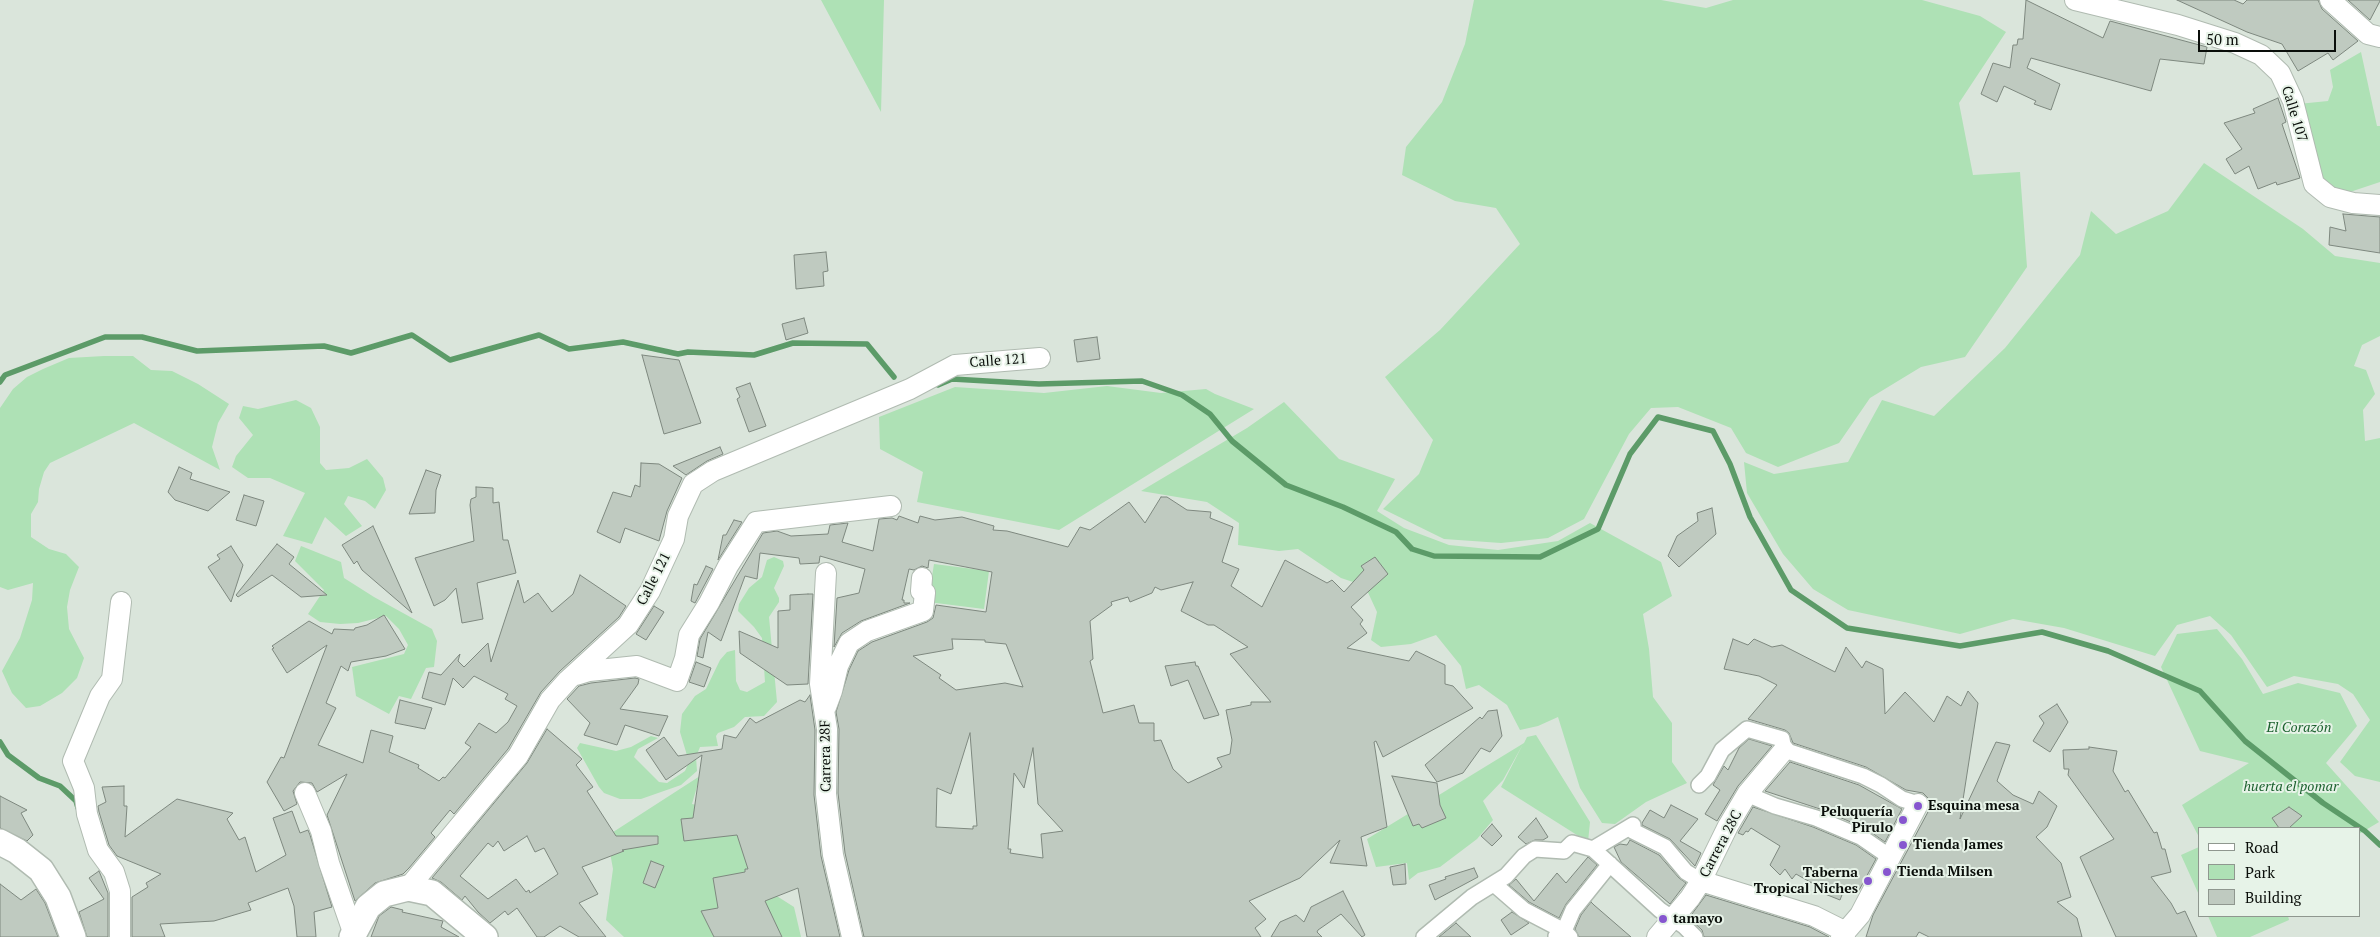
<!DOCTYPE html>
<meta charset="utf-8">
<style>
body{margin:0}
#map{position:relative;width:2380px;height:937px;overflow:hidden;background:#dae5db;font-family:"PT Serif",serif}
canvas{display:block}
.legend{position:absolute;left:2198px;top:827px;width:162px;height:90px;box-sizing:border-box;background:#e7f3e8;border:1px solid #8f978f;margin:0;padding:6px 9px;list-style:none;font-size:15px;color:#0a0e0a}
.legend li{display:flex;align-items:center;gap:10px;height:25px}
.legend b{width:25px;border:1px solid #8f978f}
.scale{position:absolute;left:2198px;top:30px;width:138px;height:22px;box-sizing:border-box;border:2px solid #0a0e0a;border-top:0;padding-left:6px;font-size:15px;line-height:18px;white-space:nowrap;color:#0a0e0a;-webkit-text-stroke:4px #e7f3e8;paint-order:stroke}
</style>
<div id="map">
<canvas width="2380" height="937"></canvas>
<ul class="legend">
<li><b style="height:6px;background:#fff"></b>Road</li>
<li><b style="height:14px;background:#aee1b5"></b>Park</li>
<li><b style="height:14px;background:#bfcac0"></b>Building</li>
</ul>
<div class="scale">50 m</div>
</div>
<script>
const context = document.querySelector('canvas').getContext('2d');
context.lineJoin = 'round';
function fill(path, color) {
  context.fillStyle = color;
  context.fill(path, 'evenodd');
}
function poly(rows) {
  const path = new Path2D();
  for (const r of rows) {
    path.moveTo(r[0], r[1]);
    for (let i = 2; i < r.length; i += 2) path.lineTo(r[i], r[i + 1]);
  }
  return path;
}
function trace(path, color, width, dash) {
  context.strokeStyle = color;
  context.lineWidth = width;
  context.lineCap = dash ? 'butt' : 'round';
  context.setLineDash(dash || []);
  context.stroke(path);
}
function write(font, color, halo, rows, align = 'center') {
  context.font = font + ' "PT Serif",serif';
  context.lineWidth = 4;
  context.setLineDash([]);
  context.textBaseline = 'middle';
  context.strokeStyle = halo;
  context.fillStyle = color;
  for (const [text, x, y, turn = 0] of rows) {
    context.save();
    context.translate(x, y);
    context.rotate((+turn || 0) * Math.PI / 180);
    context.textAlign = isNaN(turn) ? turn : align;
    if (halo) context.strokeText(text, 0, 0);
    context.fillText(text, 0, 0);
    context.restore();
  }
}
const green = poly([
 [821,0,884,0,881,112],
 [1474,0,1661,0,1706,8,1733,0,1922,0,1980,16,2006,32,1959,103,1973,175,2020,172,2027,267,1965,357,1921,367,1870,398,1839,443,1778,467,1746,453,1731,428,1678,407,1651,408,1629,434,1584,519,1548,538,1501,543,1444,539,1383,509,1419,474,1433,440,1385,377,1440,330,1520,244,1496,208,1455,201,1402,175,1406,147,1442,102,1465,44],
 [2361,52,2377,126,2380,126,2380,182,2347,193,2332,191,2319,180,2298,104,2328,101,2333,87,2330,70],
 [2204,163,2303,229,2335,256,2380,263,2380,336,2362,345,2354,366,2366,370,2375,394,2363,410,2365,441,2380,438,2380,782,2355,776,2340,762,2370,720,2353,694,2338,684,2294,676,2267,687,2231,635,2210,616,2177,625,2155,656,2064,628,2013,619,1960,634,1848,610,1813,589,1783,554,1747,493,1744,462,1774,474,1848,462,1882,400,1934,416,2005,348,2080,255,2091,211,2116,234,2168,211],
 [104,356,133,356,151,370,172,371,198,384,229,404,218,423,212,447,220,470,134,423,50,463,44,472,39,489,38,502,31,514,31,537,49,549,66,554,79,567,70,590,67,607,69,629,84,658,77,678,62,693,40,706,26,708,12,693,2,671,20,638,32,600,33,583,8,590,0,587,0,408,13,389,27,377,43,369,69,358],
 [1107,386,1161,393,1206,389,1215,394,1254,409,1059,530,917,502,923,472,880,449,879,417,955,387,1044,393],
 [296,400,311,408,320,427,320,463,326,470,349,468,367,459,383,478,386,490,375,509,365,501,348,496,344,504,362,526,346,536,325,517,312,544,283,536,305,493,270,478,248,478,232,467,236,456,253,435,239,418,243,406,258,409],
 [1284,402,1339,459,1395,479,1377,511,1404,528,1449,545,1498,550,1558,541,1590,523,1661,562,1672,596,1643,614,1649,649,1653,697,1672,723,1672,762,1687,783,1646,802,1615,824,1602,823,1580,788,1558,717,1538,726,1520,730,1507,705,1479,685,1466,689,1461,666,1436,635,1411,644,1381,647,1371,640,1377,612,1365,586,1341,578,1298,549,1279,551,1238,545,1239,523,1207,502,1141,491,1247,428],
 [301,546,341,562,344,578,374,597,432,629,434,634,437,641,434,667,426,668,411,699,399,696,389,714,356,696,352,667,404,654,408,645,399,629,386,616,358,623,340,624,320,622,308,614,324,590,295,561],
 [774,557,783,561,784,566,774,588,779,598,779,602,769,617,777,702,764,716,745,717,734,727,718,733,716,736,718,746,700,747,696,757,697,771,681,785,641,799,620,799,604,793,599,787,577,748,580,743,616,751,631,747,651,736,658,738,638,749,634,757,659,782,667,783,685,771,689,762,680,732,682,714,695,696,706,689,720,660,727,652,735,650,736,681,740,690,747,692,765,682,762,638,754,627,738,611,739,604,749,588,762,577,767,560],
 [934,564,989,571,984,609,928,602],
 [2217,629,2242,659,2263,694,2298,683,2340,693,2357,726,2326,763,2379,822,2359,834,2359,828,2199,828,2199,837,2182,805,2249,763,2200,751,2161,667,2177,634],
 [1536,735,1590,822,1588,842,1501,787,1523,744,1503,780,1483,801,1493,820,1477,839,1440,867,1418,873,1409,880,1407,863,1376,867,1367,839,1524,743,1527,737],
 [700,776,692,804,750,816,772,893,794,907,801,937,624,937,606,920,613,869,607,836],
 [2199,847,2199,895,2181,855],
 [2208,916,2288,916,2289,920,2250,937,2217,937]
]);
const stream = poly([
 [0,382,5,375,105,337,142,337,197,351,324,346,351,353,412,335,450,360,539,335,569,349,623,342,678,354,688,352,754,355,793,343,867,344,894,377],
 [938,385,952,379,1039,384,1142,381,1182,395,1210,414,1232,441,1286,485,1343,507,1396,532,1412,549,1434,556,1540,557,1598,529,1630,454,1658,417,1713,431,1730,464,1750,517,1791,590,1847,628,1960,646,2042,632,2108,651,2200,691,2245,741,2323,803,2365,831,2380,845],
 [0,742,8,755,39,778,60,786,76,801,78,808]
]);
const building = poly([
 [2026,0,2103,38,2110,21,2207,47,2204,64,2160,59,2151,91,2031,58,2027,68,2060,84,2051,110,2034,104,2036,101,2004,86,1997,102,1981,94,1993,63,2010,68,2013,45,2017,45,2018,39,2023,39,2026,0],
 [2177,0,2234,0,2243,4,2247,0,2318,0,2322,9,2358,41,2333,60,2328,53,2298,71,2282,44,2247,32,2177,0],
 [2348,0,2380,0,2380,1,2370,20,2348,0],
 [2278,98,2286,122,2282,124,2300,178,2277,185,2276,182,2258,189,2249,166,2235,174,2226,159,2242,149,2224,123,2255,113,2253,109,2278,98],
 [2343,214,2380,217,2380,253,2329,245,2330,227,2346,231,2343,214],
 [826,252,828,271,823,272,824,286,796,289,794,255,826,252],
 [804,318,808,333,786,340,782,324,804,318],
 [1097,337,1100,359,1077,362,1074,340,1097,337],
 [642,355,679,360,701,423,664,434,642,355],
 [750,383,766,426,749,432,737,399,740,397,736,388,750,383],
 [720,447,723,454,707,461,686,475,673,466,720,447],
 [641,463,659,464,682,478,667,511,659,541,625,528,620,543,597,532,613,492,631,497,635,485,640,487,641,463],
 [179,467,192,473,190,479,230,492,208,511,175,500,168,492,179,467],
 [426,470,441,475,436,490,435,513,409,514,426,470],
 [476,487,493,488,493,503,499,502,503,540,508,540,516,573,477,583,483,619,462,623,456,588,445,600,434,606,415,558,474,541,470,505,471,499,476,497,476,487],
 [244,495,264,501,256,526,236,520,244,495],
 [1161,497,1167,497,1187,510,1211,512,1210,518,1233,527,1222,562,1239,569,1231,586,1262,607,1285,560,1327,583,1332,580,1344,592,1364,570,1361,566,1375,557,1388,574,1351,607,1363,620,1360,624,1367,633,1347,648,1409,661,1416,651,1445,665,1445,684,1453,686,1473,708,1383,757,1376,741,1374,742,1387,827,1361,837,1367,866,1330,863,1340,840,1300,878,1249,901,1266,919,1255,928,1261,937,864,937,845,853,838,793,839,729,836,712,849,670,858,651,872,642,927,622,933,618,936,605,986,612,992,572,929,560,928,568,922,566,914,570,909,569,902,600,904,600,904,603,910,603,861,621,842,633,834,647,837,598,859,593,865,569,820,556,819,563,800,564,799,558,760,553,757,579,745,576,721,641,708,632,703,658,697,656,700,639,763,533,777,531,791,536,828,534,830,525,848,523,842,542,873,551,879,519,892,518,897,520,899,516,918,523,920,516,935,520,962,517,994,526,993,530,1007,531,1068,547,1080,527,1090,530,1129,502,1145,523,1161,497],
 [1193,582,1181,611,1208,625,1214,625,1248,647,1230,654,1271,702,1251,702,1251,705,1226,710,1232,740,1230,754,1217,758,1222,767,1188,783,1173,769,1161,740,1154,741,1154,723,1139,723,1134,705,1103,713,1090,661,1093,659,1090,621,1112,605,1111,602,1128,597,1130,602,1152,593,1155,587,1161,590,1193,582],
 [952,639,985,640,985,642,1006,644,1023,687,1005,683,956,690,939,678,941,675,913,656,953,649,952,639],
 [970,733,977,826,973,826,973,829,936,827,937,788,951,794,970,733],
 [1033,748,1038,804,1063,831,1041,834,1043,858,1010,853,1011,849,1008,849,1014,773,1024,788,1033,748],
 [1712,508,1716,534,1679,567,1668,556,1677,536,1698,521,1697,513,1712,508],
 [734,520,742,522,718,560,723,535,726,535,734,520],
 [373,526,412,613,362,570,357,561,354,564,342,545,373,526],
 [277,544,294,557,289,564,327,595,301,597,272,575,238,597,236,595,277,544],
 [231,546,243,565,231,602,208,567,220,559,217,555,231,546],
 [706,566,713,569,695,603,691,601,694,584,697,585,706,566],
 [580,575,626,606,619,617,560,671,541,692,508,749,454,814,450,810,431,833,435,837,409,868,403,874,375,883,355,901,327,815,347,774,317,792,312,783,300,782,293,791,297,804,284,811,267,782,281,757,284,758,327,645,287,673,272,649,274,648,272,646,309,621,332,634,334,629,354,630,355,628,367,625,384,615,405,649,386,656,351,662,348,671,341,666,326,703,336,708,318,745,363,763,371,730,393,736,389,752,419,765,418,768,439,781,443,777,445,778,471,747,465,743,479,723,496,733,508,722,517,706,505,699,508,694,474,676,463,688,453,678,445,705,422,698,429,672,441,675,460,654,458,661,464,667,488,643,491,662,518,580,524,603,538,593,552,612,573,594,580,575],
 [808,594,813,594,808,684,787,685,740,653,739,631,778,648,778,611,790,610,790,595,808,594],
 [654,606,664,612,646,640,636,634,654,606],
 [1733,639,1748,645,1754,639,1772,647,1782,645,1835,672,1846,647,1862,668,1866,661,1883,669,1885,714,1905,692,1934,722,1947,696,1961,706,1968,691,1978,703,1960,819,1996,742,2010,745,1997,781,2013,795,2033,804,2039,791,2057,806,2047,827,2036,837,2061,863,2071,897,2057,902,2077,918,2082,937,1929,937,1919,932,1916,937,1866,937,1873,915,1929,810,1928,798,1923,793,1906,790,1866,767,1793,743,1789,733,1785,730,1748,719,1777,685,1759,676,1724,669,1733,639],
 [696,662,711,668,704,687,689,682,696,662],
 [1195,662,1196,666,1198,666,1219,715,1204,719,1188,680,1171,686,1165,666,1195,662],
 [635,678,639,679,638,684,620,709,668,716,659,736,625,725,617,745,584,735,590,723,567,699,579,686,591,683,635,678],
 [810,695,815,730,814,795,821,856,840,937,807,937,798,888,765,901,782,937,714,937,701,911,718,908,713,878,745,872,745,869,748,869,737,835,684,841,681,819,693,818,702,755,666,780,646,750,664,737,678,756,722,749,724,735,736,738,750,718,756,723,800,700,805,702,810,695],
 [400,700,432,708,425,729,395,723,400,700],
 [2057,704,2068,722,2050,752,2033,741,2044,723,2039,716,2057,704],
 [1497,710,1502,736,1490,752,1481,748,1463,773,1437,782,1425,765,1480,717,1482,719,1488,711,1497,710],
 [547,729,582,759,576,765,593,787,587,791,616,836,658,836,658,844,622,850,624,851,582,867,598,894,579,903,606,937,579,937,560,926,544,937,537,937,517,908,508,915,505,911,490,923,478,912,465,896,462,900,441,882,432,878,527,763,547,729],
 [527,836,535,852,544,848,558,874,530,893,529,890,526,892,516,879,488,899,460,876,488,843,493,847,498,841,504,851,527,836],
 [1749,739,1772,746,1738,786,1717,821,1705,814,1720,790,1713,785,1724,766,1728,770,1739,748,1749,739],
 [2089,747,2117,751,2113,771,2125,792,2128,790,2154,833,2157,832,2162,849,2165,849,2171,872,2151,877,2171,903,2177,914,2185,911,2197,937,2116,937,2080,857,2114,839,2068,775,2069,769,2064,769,2063,750,2089,749,2089,747],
 [1790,762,1859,785,1902,809,1885,842,1865,828,1820,809,1765,791,1790,762],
 [1392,776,1437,783,1440,805,1446,818,1422,828,1419,824,1413,826,1392,776],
 [124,786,124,806,127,806,125,837,177,799,233,813,227,819,239,840,245,837,256,872,286,855,273,818,292,811,300,833,308,830,310,835,332,907,314,912,316,937,297,937,294,906,288,888,248,903,251,910,214,921,160,924,165,937,132,937,132,897,148,887,146,883,161,874,117,856,109,845,99,812,98,806,106,802,102,787,124,786],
 [0,796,27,810,21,813,33,835,27,841,0,828,0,796],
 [1671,805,1698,819,1680,841,1701,853,1695,866,1670,839,1642,825,1642,823,1650,810,1664,818,1671,805],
 [1753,807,1813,827,1856,845,1876,859,1857,894,1845,887,1840,900,1825,894,1826,891,1796,874,1792,879,1785,869,1780,875,1770,865,1780,846,1751,828,1748,832,1746,831,1743,835,1738,833,1753,807],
 [2289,807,2302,816,2289,828,2279,828,2272,818,2289,807],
 [1536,818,1548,837,1543,840,1535,840,1526,844,1518,837,1536,818],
 [1492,824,1502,836,1492,846,1481,836,1492,824],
 [1630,840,1659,855,1679,878,1686,883,1670,904,1621,862,1614,847,1620,844,1627,845,1630,840],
 [1588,857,1597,865,1566,904,1559,918,1529,902,1509,885,1516,879,1534,901,1557,873,1566,883,1588,857],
 [651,861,664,866,655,888,643,883,651,861],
 [1405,864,1406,884,1393,885,1390,867,1405,864],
 [1474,868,1478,877,1435,900,1429,885,1446,879,1445,877,1474,868],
 [99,871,108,893,108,937,87,937,79,912,104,899,89,878,99,871],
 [0,884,21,900,36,889,45,903,58,937,0,937,0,884],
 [1343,891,1365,935,1362,937,1341,914,1318,930,1317,932,1322,937,1271,937,1280,922,1296,915,1304,922,1311,907,1343,891],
 [1706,895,1810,927,1829,937,1704,937,1702,930,1689,918,1706,895],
 [1591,902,1594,905,1631,937,1579,937,1575,929,1581,915,1591,902],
 [391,907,403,910,402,912,443,921,441,927,459,937,371,937,379,916,391,907],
 [1512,912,1529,923,1511,935,1501,920,1512,912],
 [1456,923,1471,937,1439,937,1456,923]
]);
const pedestrian = poly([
 [1699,785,1708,776,1722,750,1747,729,1782,739,1784,750,1863,776,1881,785,1902,799,1918,804],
 [1747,794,1775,806,1816,818,1861,837,1890,857],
 [1494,884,1524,910,1564,931,1570,937],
 [1556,936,1564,931,1573,910,1610,864],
 [1424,937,1472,897,1506,876,1524,856,1535,849,1564,851,1572,843,1593,849],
 [1695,937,1684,926,1660,910,1593,849,1633,825,1633,831,1665,847,1686,872,1701,881]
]);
const minor = poly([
 [2075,0,2178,25,2235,43,2261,55,2280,73,2293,101,2314,184,2330,197,2353,203,2380,205],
 [2330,0,2368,34,2380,37],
 [826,573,820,684,827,729,826,794,833,855,852,937],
 [576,675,589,671,637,666,677,681,685,658,689,635,709,603,728,566,756,522,891,506],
 [826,707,832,691,838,666,849,643,867,631,923,611,925,593,921,591,922,578],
 [305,793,321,831,329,863,353,932],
 [1701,881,1814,916,1846,932],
 [408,888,518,756,550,700,568,680,628,625,650,591,674,539,678,516,693,484,713,471,910,389,955,365,1040,358],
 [120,937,120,891,114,872,98,850,87,814,84,788,73,761,100,696,112,679,121,602],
 [1657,937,1690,898,1701,881,1728,826,1747,794,1784,750],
 [1841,937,1860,915,1918,804]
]);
const tertiary = poly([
 [0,842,17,851,41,870,58,897,73,937],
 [352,937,368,907,384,894,408,888,432,893,485,937]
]);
const markers = [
 [1918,806,5,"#8656cf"],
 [1903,820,5,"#8656cf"],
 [1903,845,5,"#8656cf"],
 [1887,872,5,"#8656cf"],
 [1868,881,5,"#8656cf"],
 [1663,919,5,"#8656cf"]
];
const streetNames = [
 ["Calle 107",2294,114,73],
 ["Calle 121",998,361,-4],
 ["Calle 121",654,579,-63],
 ["Carrera 28F",826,756,-91],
 ["Carrera 28C",1721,844,-62]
];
const parkNames = [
 ["El Corazón",2299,728],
 ["huerta el pomar",2291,787]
];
const poiNames = [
 ["Esquina mesa",1928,806],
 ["Peluquería",1893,812,"right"],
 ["Pirulo",1893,828,"right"],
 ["Tienda James",1913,845],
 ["Tienda Milsen",1897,872],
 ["Taberna",1858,873,"right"],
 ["Tropical Niches",1858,889,"right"],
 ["tamayo",1673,919]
];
fill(green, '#aee1b5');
trace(stream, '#5c9b68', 5.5);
fill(building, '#bfcac0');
trace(building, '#7e887f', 1);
trace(pedestrian, '#b0bbb1', 18);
trace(minor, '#b0bbb1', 22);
trace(tertiary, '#b0bbb1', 28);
trace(pedestrian, '#fff', 15);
trace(minor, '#fff', 20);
trace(tertiary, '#fff', 25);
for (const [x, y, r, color] of markers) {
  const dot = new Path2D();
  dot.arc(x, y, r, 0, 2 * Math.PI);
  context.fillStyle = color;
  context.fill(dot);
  trace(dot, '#e7f3e8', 2);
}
write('14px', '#0a0e0a', '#e7f3e8', streetNames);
write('italic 14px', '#1c612f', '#e7f3e8', parkNames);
write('bold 14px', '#0a0e0a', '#e7f3e8', poiNames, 'left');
</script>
